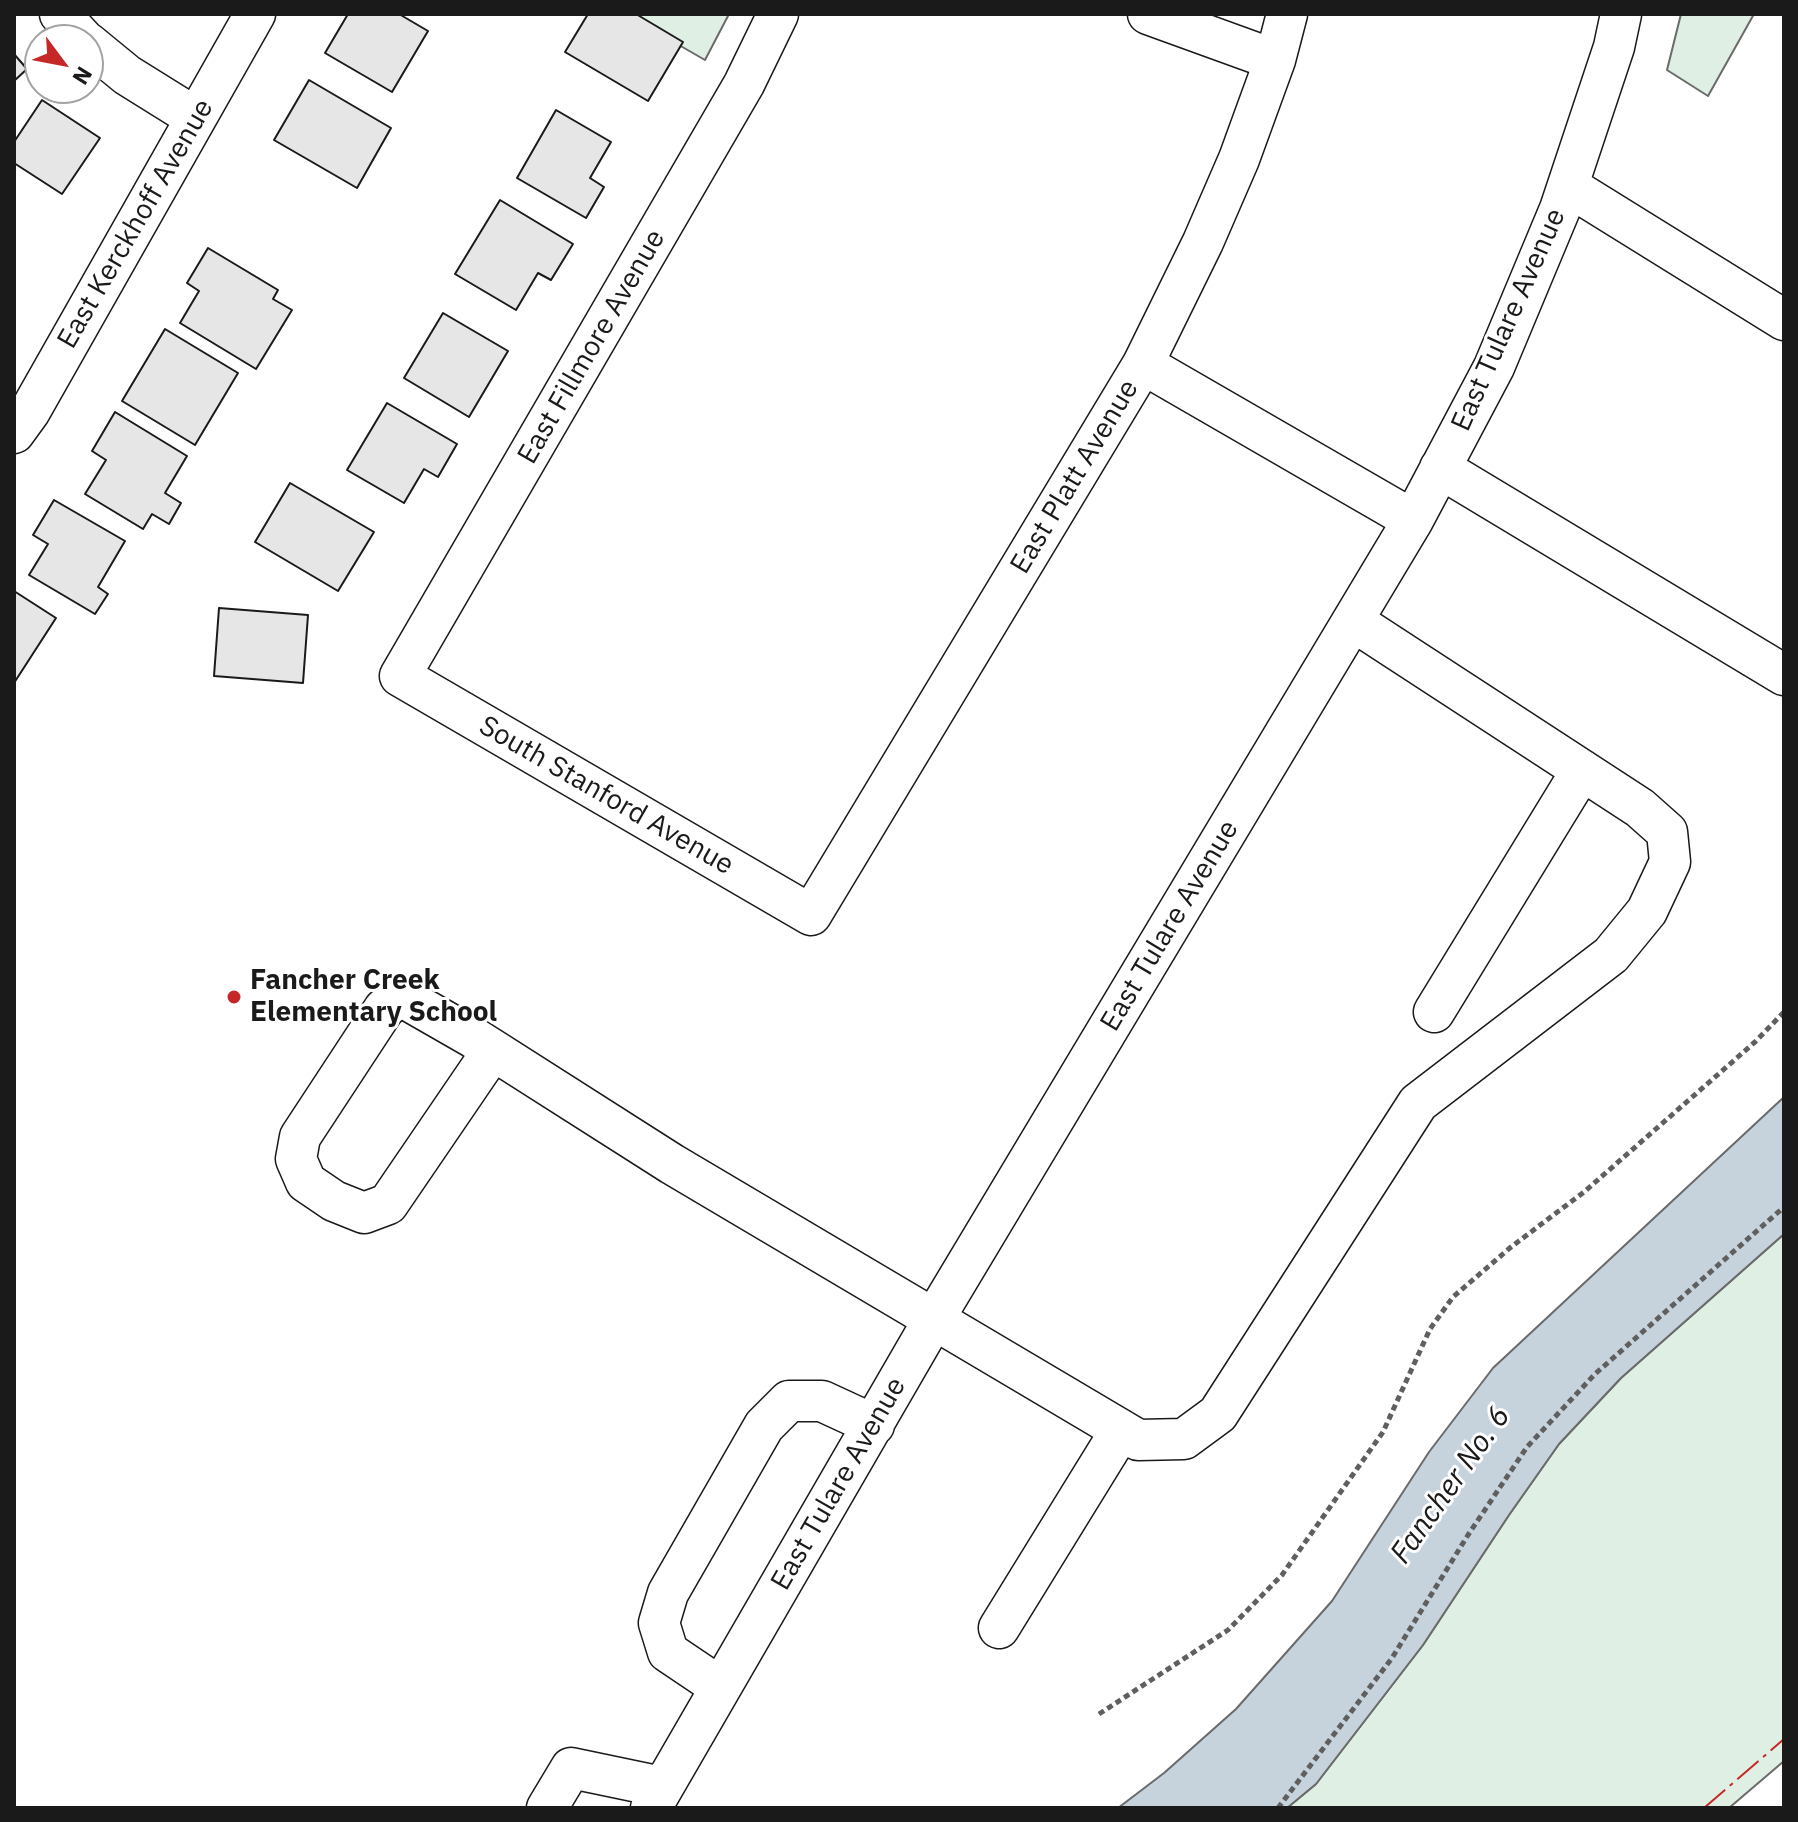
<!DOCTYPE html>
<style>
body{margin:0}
#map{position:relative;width:1798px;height:1822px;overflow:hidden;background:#fff;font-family:"IBM Plex Sans",sans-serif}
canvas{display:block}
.frame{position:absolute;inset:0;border:16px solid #1a1a1a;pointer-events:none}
.north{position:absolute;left:24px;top:24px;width:80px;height:80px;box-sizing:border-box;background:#fff;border:2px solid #a3a3a3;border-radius:50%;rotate:122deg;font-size:22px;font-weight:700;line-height:32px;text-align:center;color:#1a1a1a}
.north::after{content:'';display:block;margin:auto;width:28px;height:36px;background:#c62828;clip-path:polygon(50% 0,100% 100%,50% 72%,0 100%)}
</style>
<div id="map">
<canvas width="1798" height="1822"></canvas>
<div class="frame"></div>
<div class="north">N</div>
</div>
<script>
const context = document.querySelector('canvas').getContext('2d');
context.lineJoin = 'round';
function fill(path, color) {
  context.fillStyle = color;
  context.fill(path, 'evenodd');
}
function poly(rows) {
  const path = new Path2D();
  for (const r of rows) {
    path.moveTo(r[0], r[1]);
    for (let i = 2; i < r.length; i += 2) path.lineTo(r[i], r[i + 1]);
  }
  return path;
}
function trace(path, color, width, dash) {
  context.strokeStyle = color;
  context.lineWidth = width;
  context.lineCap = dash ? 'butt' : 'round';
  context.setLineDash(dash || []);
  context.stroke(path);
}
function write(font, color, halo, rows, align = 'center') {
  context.font = font + ' "IBM Plex Sans",sans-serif';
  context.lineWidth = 6;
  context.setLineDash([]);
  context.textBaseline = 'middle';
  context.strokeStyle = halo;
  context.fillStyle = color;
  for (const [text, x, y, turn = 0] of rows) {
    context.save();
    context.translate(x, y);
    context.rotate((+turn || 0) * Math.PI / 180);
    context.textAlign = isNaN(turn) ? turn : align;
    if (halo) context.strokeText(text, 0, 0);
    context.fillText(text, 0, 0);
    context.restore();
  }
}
const green = poly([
 [625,14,729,14,705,60,625,14],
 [1681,14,1754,14,1708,96,1667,70,1681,14],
 [1784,1234,1784,1761,1729,1808,1287,1808,1316,1784,1423,1645,1509,1515,1559,1444,1621,1378,1784,1234]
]);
const water = poly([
 [1784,1097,1784,1234,1621,1378,1559,1444,1509,1515,1423,1645,1316,1784,1287,1808,1118,1808,1164,1773,1236,1709,1332,1601,1429,1452,1493,1368,1784,1097]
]);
const building = poly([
 [348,14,399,14,428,31,392,92,325,53,348,14],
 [588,14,636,14,683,42,648,101,565,52,588,14],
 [14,54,27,69,14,81,14,54],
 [309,80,391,128,357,188,274,140,309,80],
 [42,100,100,138,62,194,14,163,14,142,42,100],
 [556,110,611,142,590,178,604,187,586,218,517,178,556,110],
 [500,200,573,244,551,280,538,273,516,310,455,274,500,200],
 [208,248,278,290,273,299,292,310,256,369,180,323,199,291,187,283,208,248],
 [443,313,508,351,469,417,404,378,443,313],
 [165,329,238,373,195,445,122,401,165,329],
 [387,403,457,444,438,477,424,469,404,503,347,470,387,403],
 [115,412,187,456,165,493,181,503,169,524,152,514,143,529,85,494,106,460,92,451,115,412],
 [290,483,374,532,338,591,255,542,290,483],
 [54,500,125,541,98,587,108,594,95,614,29,575,48,544,33,535,54,500],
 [14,591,56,618,14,683,14,591],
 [219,608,308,615,303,683,214,676,219,608]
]);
const path = poly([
 [1099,1714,1228,1630,1282,1575,1383,1432,1430,1329,1453,1297,1511,1247,1584,1192,1755,1042,1784,1012],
 [1278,1808,1392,1658,1468,1535,1527,1447,1595,1374,1784,1207]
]);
const minor = poly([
 [60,14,84,40],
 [778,14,744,84,400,676,811,915,1143,364,1203,242,1239,159,1275,60,1287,14],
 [1148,14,1275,60],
 [88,43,127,75,196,118],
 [1568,186,1784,320],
 [1143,364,1413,520],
 [14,433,30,411,255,14],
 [1440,468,1784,675],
 [1434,1012,1582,770],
 [493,1050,388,1204,364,1213,334,1201,306,1182,296,1159,300,1137,384,1009,399,995,474,1038,493,1050,672,1164,1138,1440,1184,1439,1218,1414,1418,1103,1611,955,1647,911,1670,862,1667,832,1640,808,1353,621],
 [999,1628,1121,1430],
 [720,1687,668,1652,659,1623,668,1593,764,1426,789,1401,822,1401,874,1425],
 [547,1808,571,1768,662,1787],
 [651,1808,934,1319,1413,520,1494,367,1560,209,1614,47,1621,14]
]);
const power = poly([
 [1704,1808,1784,1739]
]);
const markers = [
 [234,997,8,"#c62828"]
];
const streetNames = [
 ["East Kerckhoff Avenue",136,224,-60],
 ["East Tulare Avenue",1509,320,-66],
 ["East Fillmore Avenue",592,347,-60],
 ["East Platt Avenue",1075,477,-59],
 ["South Stanford Avenue",606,796,30],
 ["East Tulare Avenue",1170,926,-59],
 ["East Tulare Avenue",839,1484,-60]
];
const poiNames = [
 ["Fancher Creek",250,981],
 ["Elementary School",250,1013]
];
const waterNames = [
 ["Fancher No. 6",1451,1485,-55]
];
fill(green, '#e0efe3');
trace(green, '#6a6a6a', 2);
fill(water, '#c6d2dc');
trace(water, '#6a6a6a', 2);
fill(building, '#e6e6e6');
trace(building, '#1a1a1a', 2);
trace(minor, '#1a1a1a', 43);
trace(path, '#5f5f5f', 5, [6, 4]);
trace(minor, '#fff', 40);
trace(power, '#c62828', 2, [28, 6, 4, 6]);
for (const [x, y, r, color] of markers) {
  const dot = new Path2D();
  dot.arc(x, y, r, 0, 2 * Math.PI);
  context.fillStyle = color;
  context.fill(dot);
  trace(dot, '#fff', 3);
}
write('28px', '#1a1a1a', '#fff', streetNames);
write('bold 28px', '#1a1a1a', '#fff', poiNames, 'left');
write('italic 30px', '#1a1a1a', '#fff', waterNames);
</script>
